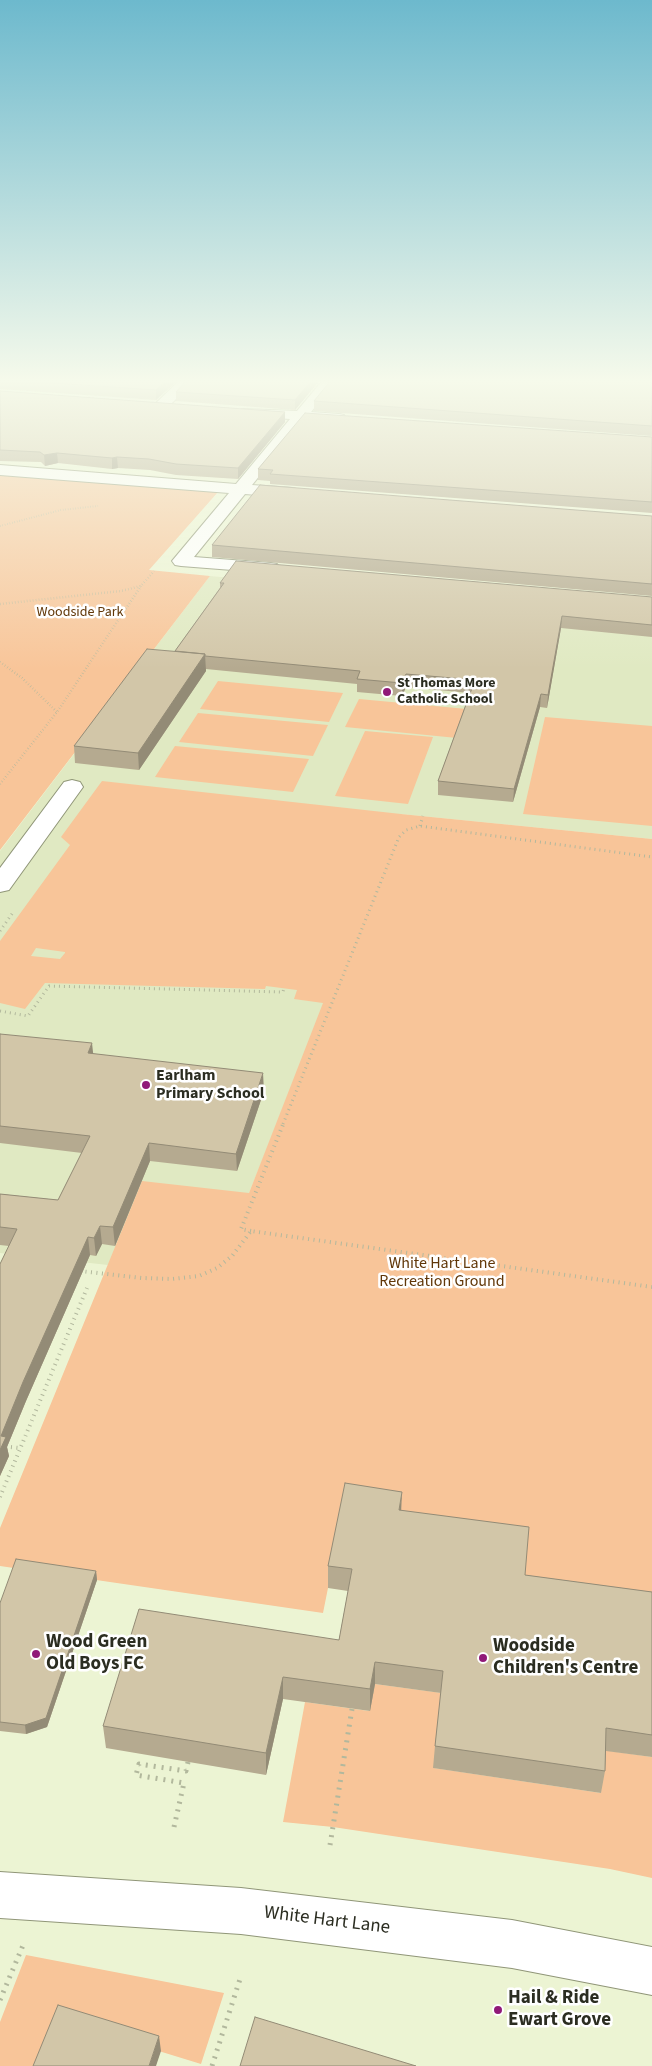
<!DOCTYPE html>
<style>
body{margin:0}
canvas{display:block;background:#ecf4d3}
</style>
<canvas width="652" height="2066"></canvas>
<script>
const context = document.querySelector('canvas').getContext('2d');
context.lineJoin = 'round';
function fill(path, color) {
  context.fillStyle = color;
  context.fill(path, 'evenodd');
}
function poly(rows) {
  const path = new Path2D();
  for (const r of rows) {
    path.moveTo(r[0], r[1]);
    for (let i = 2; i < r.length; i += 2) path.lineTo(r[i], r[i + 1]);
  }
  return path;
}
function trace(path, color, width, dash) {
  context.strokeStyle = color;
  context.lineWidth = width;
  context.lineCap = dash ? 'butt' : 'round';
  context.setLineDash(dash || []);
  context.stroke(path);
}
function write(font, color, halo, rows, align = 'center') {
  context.font = font + ' "Source Sans 3",sans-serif';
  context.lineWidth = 5;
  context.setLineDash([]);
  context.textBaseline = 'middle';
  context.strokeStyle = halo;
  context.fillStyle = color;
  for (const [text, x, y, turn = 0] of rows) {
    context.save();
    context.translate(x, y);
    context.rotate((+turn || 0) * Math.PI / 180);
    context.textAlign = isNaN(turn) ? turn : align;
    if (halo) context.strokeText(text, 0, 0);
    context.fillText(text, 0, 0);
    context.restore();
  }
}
const built = poly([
 [210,576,334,587,652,608,652,839,401,814,249,1193,135,1268,0,1253,0,851]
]);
const green = poly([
 [0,474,218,492,149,570,210,576,0,850],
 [218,681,343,693,329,722,200,709],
 [359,699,467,709,457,738,345,727],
 [198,713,328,725,313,756,179,742],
 [545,717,652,726,652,826,523,814],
 [365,731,433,737,408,804,335,796],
 [175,746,309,759,293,792,155,777],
 [102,781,401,814,652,839,652,1615,523,1598,398,1532,348,1488,323,1613,0,1566,0,1528,142,1181,249,1193,323,1003,294,999,297,990,266,986,265,989,45,983,25,1009,0,1003,0,941,70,845,61,837],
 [36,948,65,952,65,953,60,959,31,956],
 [375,1684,442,1693,434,1768,601,1793,603,1750,652,1757,652,1878,610,1869,333,1827,283,1822,305,1702,369,1711],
 [26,1955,224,1993,201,2064,61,2021,43,2066,0,2066,0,2022]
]);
const pathFar4 = poly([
 [0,526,61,510,98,506]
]);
const pathFar3 = poly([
 [0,604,121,591,141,586,154,571],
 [0,662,22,678,57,712],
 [0,784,57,712,141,586]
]);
const pathFar2 = poly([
 [420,826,423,816],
 [0,931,14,911],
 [0,1011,28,1016,49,986,283,992,284,988],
 [283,1124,399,837,406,830,420,826,652,857]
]);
const pathFar1 = poly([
 [251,1231,241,1229,284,1122],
 [80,1271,142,1278,172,1279,199,1276,217,1268,232,1256,251,1231,652,1287],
 [0,1446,20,1448],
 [0,1497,87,1288]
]);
const path = poly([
 [174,1827,184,1783,136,1775,139,1764,186,1771,188,1762],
 [330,1845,352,1709],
 [0,2000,24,1943],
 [212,2066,241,1976]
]);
const minor = poly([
 [180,380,191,380,193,382,166,409,156,409,154,406,156,403,180,380],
 [323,380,337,380,311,412,339,414,344,415,346,418,344,421,339,422,305,420,252,485,293,488,299,490,301,493,299,496,293,498,245,494,194,557,271,563,277,564,280,568,277,572,271,573,181,566,175,565,172,561,229,493,0,475,0,465,236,484,290,419,247,416,240,412,242,409,297,411,323,380],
 [72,780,80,782,83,787,9,890,0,892,0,868,64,782,72,780],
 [0,1872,241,1888,512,1920,652,1947,652,1995,512,1968,241,1934,0,1918,0,1872]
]);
const wall = poly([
 [0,380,178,380,156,400,0,389],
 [320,380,295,410,176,401,176,392],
 [652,380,652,436,314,411,314,401],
 [0,391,285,412,285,422,238,479,176,475,150,470,118,468,112,469,58,463,45,466,41,462,0,461],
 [652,437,652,513,270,484,270,481,258,480,258,469],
 [652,516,652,596,212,557,212,545],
 [220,583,652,597,652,637,561,628,547,708,540,707,513,802,438,795,438,781,470,693,406,687,402,696,357,692,357,684,206,669,206,671,139,770,75,763,74,746,175,651,220,588],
 [0,1034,264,1091,237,1171,150,1161,115,1246,102,1244,96,1256,90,1255,26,1401,7,1447,9,1456,0,1476,0,1264,9,1246,0,1245,0,1194,58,1200,82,1153,0,1143],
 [401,1510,525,1575,652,1592,652,1757,606,1751,605,1771,601,1793,433,1768,435,1746,441,1693,375,1684,370,1711,283,1699,266,1775,106,1748,103,1726,339,1640,348,1591,328,1588,328,1566],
 [96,1571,97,1580,47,1727,26,1734,0,1731,0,1603]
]);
const shadedWall = poly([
 [167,380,178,380,156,400,156,390],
 [312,380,320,380,295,410,295,400],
 [285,412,285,422,238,479,238,468],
 [57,453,58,463,45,466,44,455],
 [117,457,118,468,112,469,112,458],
 [562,616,561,628,547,708,548,695],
 [205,654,206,671,139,770,138,753],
 [406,674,406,687,402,696,402,683],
 [541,694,540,707,513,802,514,789],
 [92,1043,94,1061,88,1053],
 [263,1073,264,1091,237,1171,236,1154],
 [149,1143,150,1161,115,1246,113,1227],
 [100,1226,102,1244,96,1256,94,1238],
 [88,1237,90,1255,26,1401,7,1447,9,1456,0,1476,0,1450,1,1436,23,1382],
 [402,1492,401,1514,399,1510],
 [96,1571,97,1580,47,1727,26,1734,25,1725],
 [375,1662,375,1684,370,1711,370,1689],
 [283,1677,283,1699,266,1775,266,1753],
 [159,2036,161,2051,156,2066,149,2066]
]);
const building = poly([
 [9,380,167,380,156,390,9,380],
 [187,380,312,380,295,400,176,392,187,380],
 [331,380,652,380,652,426,314,401,331,380],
 [0,391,285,412,238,468,176,464,149,459,117,457,112,458,57,453,44,455,40,452,0,450,0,391],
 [305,413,652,437,652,502,270,474,273,470,258,469,305,413],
 [260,485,652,516,652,584,212,545,260,485],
 [236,561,652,597,652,625,562,616,548,695,541,694,514,789,438,781,475,680,406,674,402,683,357,679,360,671,205,656,205,654,175,651,224,583,220,583,236,561],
 [147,649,205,654,138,753,74,746,147,649],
 [0,1034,92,1043,88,1053,263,1073,236,1154,149,1143,113,1227,100,1226,94,1238,88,1237,23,1382,1,1436,6,1437,0,1450,0,1264,17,1229,0,1227,0,1194,58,1200,90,1136,0,1126,0,1034],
 [345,1483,402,1492,399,1510,529,1527,525,1575,652,1592,652,1735,606,1728,605,1771,435,1746,443,1671,375,1662,370,1689,283,1677,266,1753,103,1726,139,1609,339,1640,352,1569,328,1566,345,1483],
 [16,1559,96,1571,46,1718,25,1725,0,1722,0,1603,16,1559],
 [58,2005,159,2036,149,2066,33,2066,58,2005],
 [255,2017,416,2066,240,2066,255,2017]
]);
const markers = [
 [387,692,5,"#901978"],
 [146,1085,5,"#901978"],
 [36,1654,5,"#901978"],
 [483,1658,5,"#901978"],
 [498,2010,5,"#901978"]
];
const farParknames = [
 ["Woodside Park",80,613]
];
const farPoinames = [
 ["St Thomas More",397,684],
 ["Catholic School",397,700]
];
const poiNames = [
 ["Earlham",156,1076],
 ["Primary School",156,1094]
];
const parkNames = [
 ["White Hart Lane",442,1264],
 ["Recreation Ground",442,1282]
];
const nearPoinames = [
 ["Wood Green",46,1643],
 ["Old Boys FC",46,1665],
 ["Woodside",493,1647],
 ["Children's Centre",493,1669],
 ["Hail & Ride",508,1999],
 ["Ewart Grove",508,2021]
];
const nearStreetnames = [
 ["White Hart Lane",327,1921,7]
];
fill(built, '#e0e9c2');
fill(green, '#f8c599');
trace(minor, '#909678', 2);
trace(pathFar4, '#b2b89d', 2, [0.5, 2]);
trace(pathFar3, '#b2b89d', 2.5, [0.5, 2.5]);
trace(pathFar2, '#b2b89d', 3, [1, 4]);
trace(pathFar1, '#b2b89d', 4, [1, 4.5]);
trace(path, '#b2b89d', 5, [2, 6]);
fill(minor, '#fff');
fill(wall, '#b5aa90');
fill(shadedWall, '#938b76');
fill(building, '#d2c6a8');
trace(building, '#938b76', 1);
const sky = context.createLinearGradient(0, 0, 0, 669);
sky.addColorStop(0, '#6db9cd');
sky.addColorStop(0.57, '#f6faeb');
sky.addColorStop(1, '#f6faeb00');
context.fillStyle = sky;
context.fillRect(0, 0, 652, 669);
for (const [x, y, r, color] of markers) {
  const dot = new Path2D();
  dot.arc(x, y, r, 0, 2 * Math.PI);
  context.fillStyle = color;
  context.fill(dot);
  trace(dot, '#fff', 2);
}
write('14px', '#613708', '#fff', farParknames);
write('bold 14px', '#2b2d21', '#fff', farPoinames, 'left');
write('bold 16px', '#2b2d21', '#fff', poiNames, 'left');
write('16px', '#613708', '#fff', parkNames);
write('bold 19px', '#2b2d21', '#fff', nearPoinames, 'left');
write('19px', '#2b2d21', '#fff', nearStreetnames);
</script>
